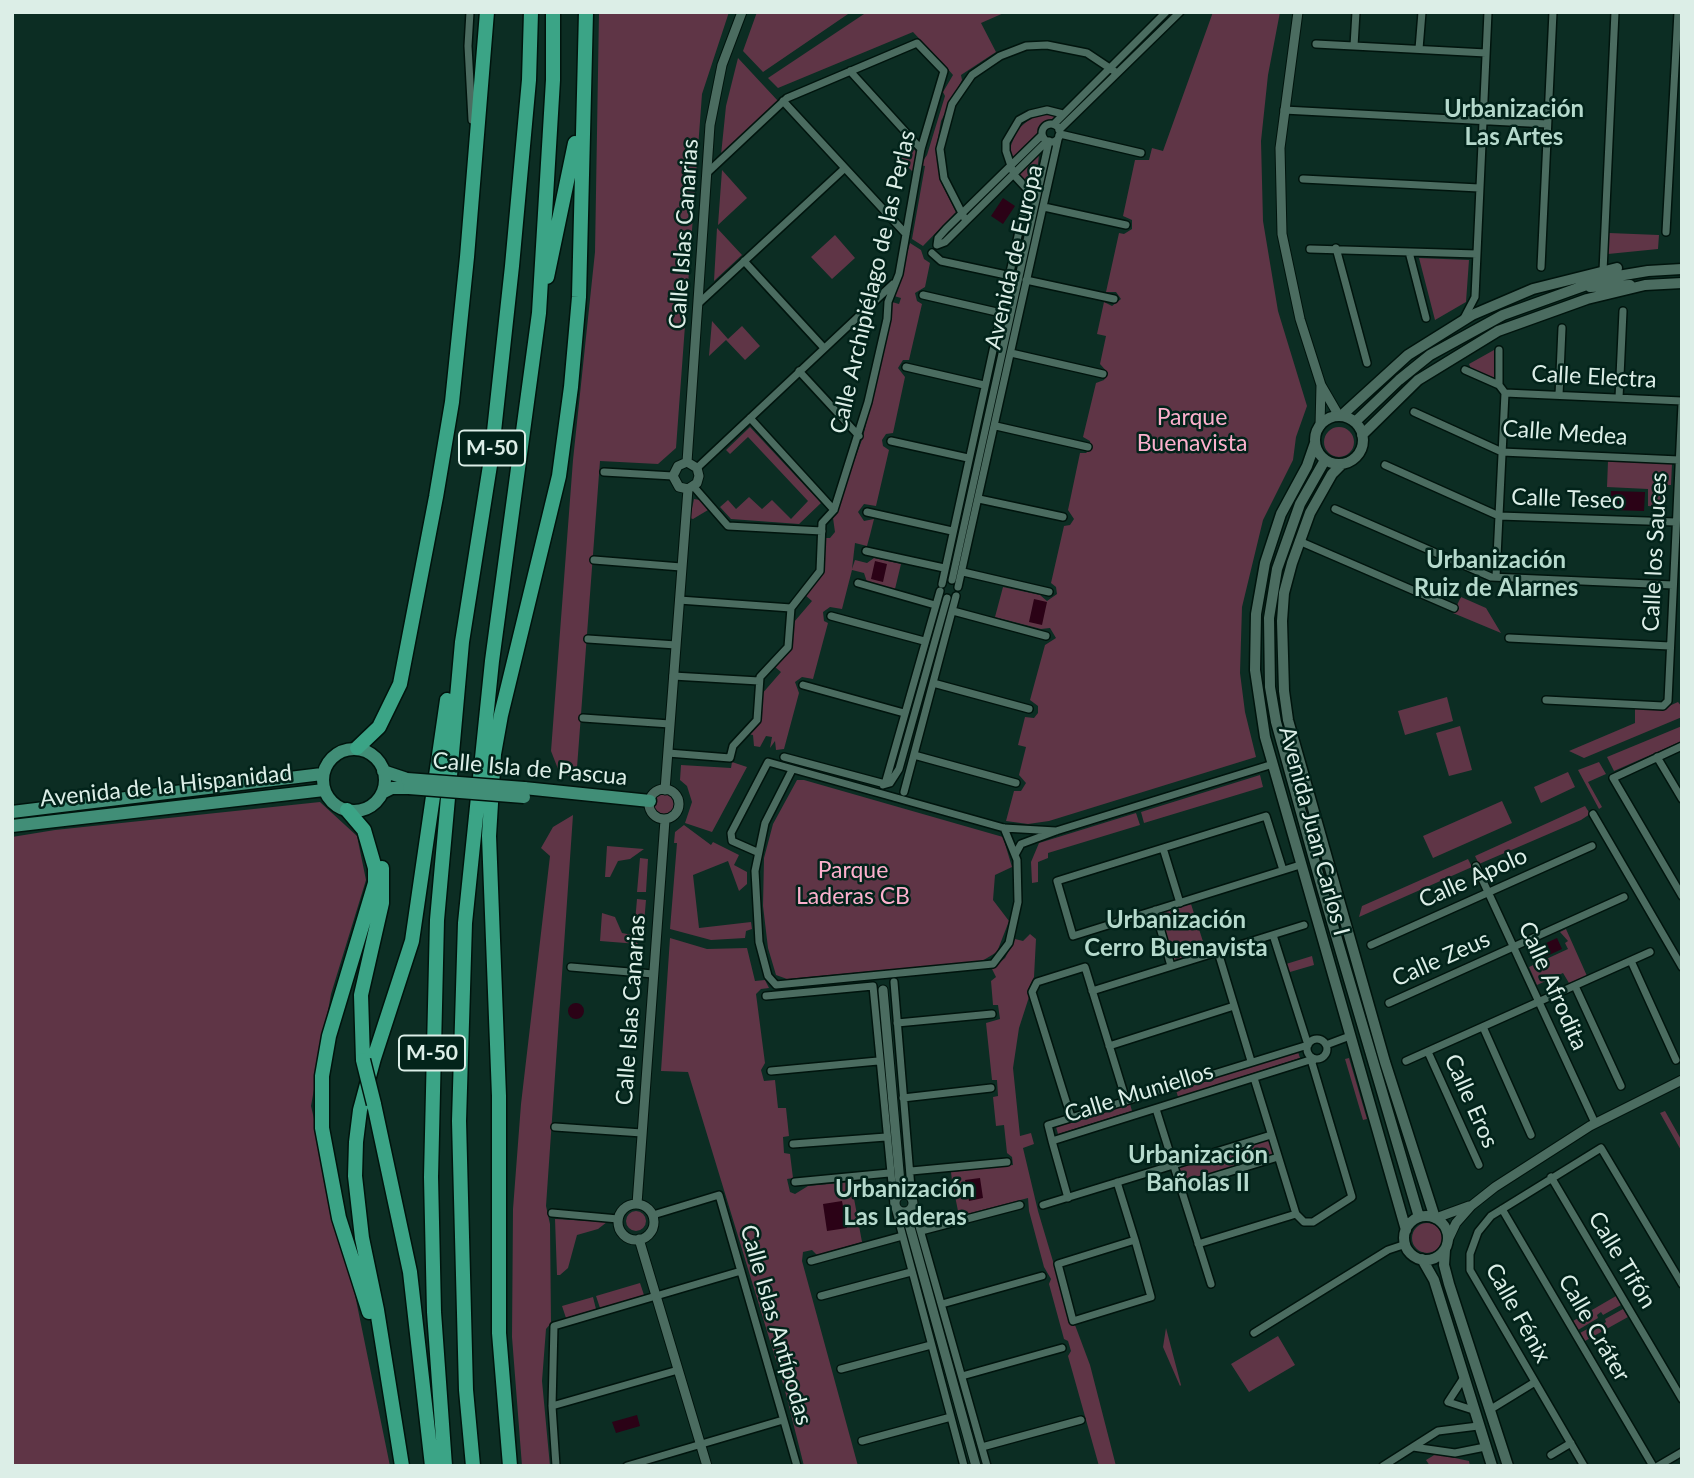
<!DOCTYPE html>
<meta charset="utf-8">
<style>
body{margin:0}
#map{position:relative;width:1694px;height:1478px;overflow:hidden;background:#0c2d23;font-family:Lato,sans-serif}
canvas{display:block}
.frame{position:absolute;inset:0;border:14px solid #dceee7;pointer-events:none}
</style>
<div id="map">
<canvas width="1694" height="1478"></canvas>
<div class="frame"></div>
</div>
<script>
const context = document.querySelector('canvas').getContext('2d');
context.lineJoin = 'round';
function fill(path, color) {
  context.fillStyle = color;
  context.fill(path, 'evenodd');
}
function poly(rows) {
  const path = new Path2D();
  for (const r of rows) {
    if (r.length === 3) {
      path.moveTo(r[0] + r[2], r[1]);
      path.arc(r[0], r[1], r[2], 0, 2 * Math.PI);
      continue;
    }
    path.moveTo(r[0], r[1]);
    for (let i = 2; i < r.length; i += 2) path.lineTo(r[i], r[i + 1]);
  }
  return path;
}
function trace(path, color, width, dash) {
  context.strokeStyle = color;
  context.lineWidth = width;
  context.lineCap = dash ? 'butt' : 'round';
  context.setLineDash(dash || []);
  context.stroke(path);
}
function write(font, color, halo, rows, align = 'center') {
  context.font = font + ' Lato,sans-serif';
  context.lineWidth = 5;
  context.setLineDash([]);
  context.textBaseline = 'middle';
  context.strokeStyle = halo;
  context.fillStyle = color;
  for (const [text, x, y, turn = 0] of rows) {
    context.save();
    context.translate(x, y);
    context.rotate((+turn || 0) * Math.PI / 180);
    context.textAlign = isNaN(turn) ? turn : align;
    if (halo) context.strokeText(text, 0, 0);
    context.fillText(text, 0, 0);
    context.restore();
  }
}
const green = poly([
 [599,12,729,12,702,94,676,448,658,464,600,461,576,781,558,769,551,751,573,460,595,252],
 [757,12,851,12,763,72,743,51],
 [867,12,1006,12,981,23,996,52,961,75,962,80,941,121,936,149,940,180,956,212,923,246,912,239,925,166,920,165,927,155,945,96,943,92,953,75,947,68,913,32,778,88,768,78],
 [1213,12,1280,12,1268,75,1261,141,1263,221,1278,311,1307,406,1296,437,1293,460,1263,520,1242,607,1240,673,1245,712,1256,757,1049,821,1028,824,1006,821,1014,791,1021,791,1026,783,1019,775,1026,747,1018,745,1025,717,1034,718,1038,713,1038,706,1030,700,1045,645,1056,638,1050,628,1041,629,995,617,1003,587,1040,595,1047,601,1057,594,1056,587,1051,583,1064,526,1070,525,1074,519,1068,510,1080,453,1086,453,1091,448,1090,441,1083,437,1096,383,1104,380,1108,373,1100,364,1106,336,1097,334,1104,302,1112,306,1121,299,1116,292,1106,292,1119,233,1124,234,1132,229,1132,220,1123,216,1135,160,1149,160,1152,148,1163,151],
 [738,58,778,101,721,155,726,106],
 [1043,114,1058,116,1053,121,1046,121,1040,127,1039,135,1012,160,1010,148,1017,130,1032,117],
 [912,147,917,153,913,172,900,159],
 [1039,155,1036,180,1029,183,1019,174],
 [722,170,747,198,718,225],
 [717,228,742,255,714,281],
 [1609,233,1659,235,1658,249,1608,254],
 [835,235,855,258,832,279,811,257],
 [910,243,921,250,924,259,930,263,925,287,915,293,917,301,922,304,909,360,903,360,898,368,905,377,893,433,886,434,882,440,883,446,889,450,876,506,864,504,858,512,864,521,874,519,870,535,867,546,855,543,852,569,855,560,867,563,874,558,901,564,895,589,867,582,864,573,852,570,842,609,830,607,823,612,824,621,828,623,813,679,802,677,795,682,799,693,784,749,776,750,775,741,770,748,772,737,766,736,760,747,754,746,753,735,748,734,738,744,759,720,761,695,781,672,775,667,792,648,794,622,812,601,805,595,820,577,824,538,830,538,835,532,833,518,863,437,891,319,892,302,899,304,901,298,894,296],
 [1419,258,1469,260,1466,302,1435,320],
 [712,321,728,339,742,326,760,346,745,360,726,340,709,356],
 [1494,350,1498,357,1495,378,1471,369,1469,364],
 [750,427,821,503,799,524,731,519,720,507,728,500,736,509,749,497,762,509,772,500,791,519,808,501,748,437,730,454,726,450],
 [1339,442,15],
 [1608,461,1672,464,1671,485,1661,485,1660,507,1648,506,1648,489,1607,487],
 [694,499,700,500,708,510,693,519,690,518],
 [1461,597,1486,608,1501,633,1453,613],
 [1447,697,1453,721,1405,735,1398,711],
 [1678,702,1682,707,1682,717,1584,758,1569,751,1635,723,1635,708,1660,710],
 [1460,726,1472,770,1449,776,1436,733],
 [1682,726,1682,741,1614,771,1607,757],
 [732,762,747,767,712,832,685,823,692,802,687,786,680,780,681,765,731,768],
 [1599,762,1606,774,1588,782,1602,807,1599,809,1578,770],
 [1568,772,1575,787,1541,803,1534,787],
 [1260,775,1263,787,1144,823,1141,812],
 [797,780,804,780,1003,837,1012,867,995,875,993,900,1009,921,997,952,982,961,787,979,776,975,768,948,763,906,764,858,773,824],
 [664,804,10],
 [1502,801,1512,823,1433,858,1423,836],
 [320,802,357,836,366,880,331,994,311,1106,354,1290,390,1466,12,1466,12,837,55,830],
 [1585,806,1590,814,1581,820,1479,864,1475,856],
 [1136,813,1140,825,1048,853,1048,858,1038,862,1038,882,1032,883,1031,862,1039,843],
 [573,815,546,1206,550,1224,551,1323,546,1329,542,1381,550,1466,522,1466,512,1337,513,1209,521,1104,550,856,541,848,553,827],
 [684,825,711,845,713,842,739,855,734,865,747,872,747,884,739,891,728,861,693,875,699,928,751,922,752,929,746,931,745,938,711,940,670,929,677,843,674,843,675,832],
 [607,846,644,849,630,859,618,861,610,877,605,877],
 [640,858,648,859,646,892,637,892],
 [1468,859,1472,867,1359,917,1362,906],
 [637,899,646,900,643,935,634,934],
 [1191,904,1206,951,1174,960,1160,913],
 [602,913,615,917,622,933,632,935,638,944,600,941],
 [1566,929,1587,976,1569,983,1563,973,1537,985,1529,967,1568,949,1565,943,1568,941,1560,932],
 [1030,934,1036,939,1034,977,1027,992,1029,997,1019,1028,1013,1068,1020,1136,1031,1133,1034,1144,1023,1148,1038,1211,1072,1325,1075,1325,1090,1365,1116,1466,1099,1466,1068,1356,1071,1351,1068,1341,1064,1339,1049,1284,1051,1279,1044,1267,1029,1211,1028,1198,959,1216,952,1181,951,1172,1013,1165,1012,1157,1007,1153,1004,1125,996,1126,993,1097,998,1096,997,1080,992,1080,986,1023,1000,1019,998,1005,993,1005,991,981,996,977,992,969,1005,958,1015,939,1023,941],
 [670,938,707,949,747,948,755,981,765,980,769,988,761,989,756,994,765,1063,761,1070,764,1081,775,1080,778,1108,786,1108,789,1136,783,1137,784,1153,790,1154,793,1178,787,1179,790,1192,795,1194,808,1186,851,1182,862,1242,817,1255,812,1250,803,1252,802,1261,858,1466,804,1466,784,1387,688,1072,661,1071],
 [1312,956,1314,965,1290,972,1287,968,1286,964],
 [1298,1052,1300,1058,1178,1097,1176,1090],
 [1349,1058,1367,1119,1363,1120,1345,1059],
 [1130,1104,1132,1111,1058,1134,1056,1127],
 [1665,1111,1682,1141,1682,1152,1660,1113],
 [1269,1139,1273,1155,1183,1183,1178,1167],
 [636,1221,10],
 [555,1219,607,1222,598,1229,577,1235,568,1268,560,1275,557,1275],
 [1427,1238,15],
 [640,1283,644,1295,600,1308,596,1296],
 [1616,1296,1621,1305,1603,1315,1601,1312,1597,1315,1598,1318,1578,1330,1573,1321],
 [593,1297,596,1309,566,1318,562,1306],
 [1623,1309,1628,1317,1585,1341,1580,1333,1600,1322,1602,1325,1606,1322,1605,1319],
 [1166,1328,1181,1385,1180,1386,1163,1347],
 [1278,1336,1295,1365,1249,1392,1231,1364],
 [1436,1454,1469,1461,1470,1466,1430,1466,1426,1460]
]);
const water = poly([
 [1003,198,1015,206,1003,224,991,216],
 [1611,491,1645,492,1644,511,1610,510],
 [875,561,887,564,883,582,871,579],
 [1034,599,1047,602,1042,625,1029,622],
 [1557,938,1562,949,1538,960,1533,949],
 [576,1011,8],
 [980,1178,983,1198,969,1201,965,1180],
 [842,1201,847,1228,827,1231,823,1204],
 [637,1415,640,1426,616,1433,612,1422]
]);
const minor = poly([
 [470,12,468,46,472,120],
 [1316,44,1486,53],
 [1354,46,1356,12],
 [1419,49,1422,12],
 [850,71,921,149],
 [783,101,906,234],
 [1284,110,1547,124],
 [1054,124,1166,12],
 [1051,133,9],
 [1059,130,1180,12],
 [1060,134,1141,153],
 [1042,135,946,229,938,238,937,245,945,242,1047,141],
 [1303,179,1479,188],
 [1044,207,1126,225],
 [966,221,944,178,940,149,952,104,972,75,1000,56,1026,46,1047,45,1087,53,1117,73],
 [1666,232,1678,12],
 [1336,248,1367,363],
 [1310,249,1477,254],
 [1409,252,1426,318],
 [932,253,941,261,1011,276],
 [744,261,824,348],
 [1541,267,1553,12],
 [1603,271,1615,12],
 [1026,280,1114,299],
 [923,295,1001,313],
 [699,303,845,168],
 [1463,320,1475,297,1488,12],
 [1499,350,1499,385,1505,393],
 [1011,353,1103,374],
 [906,367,984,385],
 [1465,370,1499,385],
 [799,371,859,436],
 [1505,393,1682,401],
 [1559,395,1562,328],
 [1619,398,1623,311],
 [1414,412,1502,452,1679,460],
 [750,418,834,510],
 [996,426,1088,447],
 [891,441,968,458],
 [1385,465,1499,516,1676,522],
 [697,468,893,284],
 [604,472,673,476],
 [694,487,728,526,822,531],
 [979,499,1063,517],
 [1335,509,1491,577,1673,585],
 [867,512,952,531],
 [1299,541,1454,608],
 [866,551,944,568],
 [594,560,681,567],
 [963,572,1049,592],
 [1496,577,1505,393],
 [952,580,1049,141],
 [858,583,935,605],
 [942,584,1028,190,1014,175,1006,151,1006,142,1019,120,1030,114,1047,110,1063,114],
 [958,587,1059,135],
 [679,600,791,608],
 [953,611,1046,636],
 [831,616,924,641],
 [1509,638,1670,646],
 [588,639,676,645],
 [673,676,759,681],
 [933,683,1029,709],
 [803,685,904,713],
 [1546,700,1663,706,1668,701,1682,404],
 [583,718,670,724],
 [1682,746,1613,778,1682,896],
 [668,753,730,758,733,746,757,720,760,677,788,647,791,608,820,571,822,523,834,510,868,402,887,319,888,302,899,274,921,149,944,71,917,43,787,98,707,173],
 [914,755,1016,783],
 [784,757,885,784,940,591],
 [1657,757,1682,799],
 [792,770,765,823,755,871,759,942,768,976,776,985,993,964,1009,943,1018,902,1017,860,1004,828],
 [883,785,890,783,899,769,947,598],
 [904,792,956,596],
 [1593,814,1682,967],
 [1163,848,1180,903],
 [757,852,732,841,731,833,768,762,1004,828,1056,831],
 [1016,853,1021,844,1056,831,1273,764],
 [1476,866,1595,1123],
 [1283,870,1266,816,1057,881,1073,936,1300,865],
 [1155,910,1171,966],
 [1273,935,1308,1045,1048,1125,1052,1141,1313,1059],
 [1371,945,1592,846],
 [1218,952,1251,1061],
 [1631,961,1676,1060],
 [571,967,653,974],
 [894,982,912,1200],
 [1575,986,1621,1086],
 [1092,991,1304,925],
 [766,996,873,986,894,1204],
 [1389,1003,1624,897],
 [897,1023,992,1014],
 [1483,1027,1531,1135],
 [1317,1049,10],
 [1326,1045,1350,1036],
 [1109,1046,1234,1006],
 [1428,1052,1479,1165],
 [1406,1061,1650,952],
 [771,1071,878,1061],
 [1254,1078,1296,1214,1304,1222,1313,1222,1352,1197,1312,1063,1314,1059],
 [903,1098,991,1088],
 [1156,1109,1211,1284],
 [1071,1117,1032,992,1037,982,1085,967,1126,1100],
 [555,1127,642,1133],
 [1052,1141,1068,1198],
 [793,1144,886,1137],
 [911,1171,1007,1162],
 [1551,1177,1682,1399],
 [795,1182,889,1173],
 [1117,1182,1135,1240,1151,1297,1073,1321,1058,1264,1135,1240],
 [1180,1187,1278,1157],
 [913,1205,987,1466],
 [1043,1205,1271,1135],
 [895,1207,964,1466],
 [1502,1209,1653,1466],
 [552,1213,618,1219],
 [653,1215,719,1195,797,1466],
 [921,1231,1020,1205],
 [1198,1244,1296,1214],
 [811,1261,902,1236],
 [821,1296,911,1272],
 [942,1304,1042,1276],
 [1254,1333,1388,1250,1406,1244],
 [841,1369,931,1345],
 [962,1376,1062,1348],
 [1463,1379,1448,1402,1473,1410],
 [552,1406,678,1370],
 [1491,1409,1535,1382],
 [862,1441,951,1417],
 [982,1447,1081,1420],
 [1413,1447,1455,1453,1485,1447],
 [1551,1455,1571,1443],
 [556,1466,552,1406,554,1326,741,1271],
 [627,1466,783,1420],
 [1383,1466,1438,1431,1478,1426],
 [1584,1466,1470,1270,1470,1254,1478,1232,1491,1216,1601,1148,1682,1284],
 [1658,1466,1682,1452]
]);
const tertiary = poly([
 [1298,12,1280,148,1282,234,1300,319,1321,385,1339,416],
 [1320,426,1321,385],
 [687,462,710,125,722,65,742,12],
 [687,462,678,466,673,476,679,487,688,489],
 [687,462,697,468,699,476,697,483,688,489],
 [664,804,15],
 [665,790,688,489],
 [883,990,901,1194],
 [904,1203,9],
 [637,1204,665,820],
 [636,1222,18],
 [906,1213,976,1466],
 [1436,1218,1469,1206],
 [639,1239,707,1466],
 [1448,1240,1456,1223,1471,1206,1495,1187,1590,1126,1682,1080]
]);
const secondary = poly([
 [1590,287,1630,285],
 [1341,416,1408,355,1472,315,1533,289,1617,268],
 [1339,440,24],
 [1355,422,1399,380,1430,355,1503,315,1606,278,1648,271,1682,269],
 [1362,435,1418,380,1498,331,1587,299,1645,285,1682,283],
 [1315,443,1307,466,1281,514,1265,563,1256,614,1255,670,1265,737,1406,1230],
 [1325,460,1300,504,1277,569,1269,618,1270,687,1276,722,1322,888,1419,1217],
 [1342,464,1332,474,1310,513,1292,563,1284,593,1282,621,1284,691,1288,720,1385,1062,1435,1218],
 [1426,1238,22],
 [1445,1250,1444,1265,1449,1284,1508,1466],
 [1422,1259,1434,1280,1492,1466]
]);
const primary = poly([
 [354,780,31],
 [383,771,407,779],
 [524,788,650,801],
 [382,793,392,788,409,788],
 [12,812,322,774],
 [12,826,324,790]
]);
const motorway = poly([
 [547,277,575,143],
 [357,748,379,727,400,684,436,497,452,402,467,257,487,12],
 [347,810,364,830,375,868,375,883,329,1036,322,1076,322,1128,339,1218,369,1312],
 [363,1060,361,995,382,903,382,868],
 [374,1104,410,1272,432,1466],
 [402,1466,377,1310,362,1238,355,1176,356,1142,360,1110,374,1058,412,941,447,700],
 [445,1466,434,1312,431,1177,437,920,462,642,491,459,512,266,529,80,531,12],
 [473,1466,466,1390,459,1121,465,923,492,661,539,313,553,80,553,12],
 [510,1466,499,1333,499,1096,489,836,494,754,501,715,559,476,571,387,579,297,586,12]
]);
const primaryBridge = poly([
 [407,779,524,788],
 [409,788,524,797]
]);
const motorwayBridge = poly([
 [363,1060,374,1104]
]);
const shields = [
 [492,448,66],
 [432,1053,66]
];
const shieldNames = [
 ["M-50",492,448],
 ["M-50",432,1053]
];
const streetNames = [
 ["Calle Islas Canarias",684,234,-86],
 ["Avenida de Europa",1014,257,-77],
 ["Calle Archipiélago de las Perlas",873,282,-77],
 ["Calle Electra",1594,377,3],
 ["Calle Medea",1565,433,4],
 ["Calle Teseo",1568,499,2],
 ["Calle los Sauces",1655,552,-87],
 ["Calle Isla de Pascua",530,769,5],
 ["Avenida de la Hispanidad",166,786,-6],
 ["Avenida Juan Carlos I",1314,831,75],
 ["Calle Apolo",1473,878,-24],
 ["Calle Zeus",1441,959,-24],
 ["Calle Afrodita",1553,986,66],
 ["Calle Islas Canarias",631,1010,-86],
 ["Calle Muniellos",1139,1093,-17],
 ["Calle Eros",1471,1101,66],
 ["Calle Tifón",1622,1260,59],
 ["Calle Fénix",1518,1313,61],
 ["Calle Islas Antípodas",776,1325,74],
 ["Calle Cráter",1594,1328,60]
];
const parkNames = [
 ["Parque",1192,418],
 ["Buenavista",1192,444],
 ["Parque",853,871],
 ["Laderas CB",853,897]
];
const neighbourhoodNames = [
 ["Urbanización",1514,109],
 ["Las Artes",1514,137],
 ["Urbanización",1496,560],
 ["Ruiz de Alarnes",1496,588],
 ["Urbanización",1176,920],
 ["Cerro Buenavista",1176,948],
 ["Urbanización",1198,1155],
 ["Bañolas II",1198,1183],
 ["Urbanización",905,1189],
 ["Las Laderas",905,1217]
];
fill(green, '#5f3546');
fill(water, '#2b0216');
trace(minor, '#00140d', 10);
trace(tertiary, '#00140d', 11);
trace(secondary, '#00140d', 13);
trace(primary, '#00140d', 15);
trace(motorway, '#00140d', 17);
trace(minor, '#4b6c60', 7);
trace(tertiary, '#4b6c60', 9);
trace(secondary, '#4b6c60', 10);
trace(primary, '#418e77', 12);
trace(motorway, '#3ba486', 14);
trace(primaryBridge, '#00140d', 15, []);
trace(motorwayBridge, '#00140d', 17, []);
trace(primaryBridge, '#418e77', 12);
trace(motorwayBridge, '#3ba486', 14);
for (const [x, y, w] of shields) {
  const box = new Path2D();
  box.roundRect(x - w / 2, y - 17.5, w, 35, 5);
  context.fillStyle = '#02231a';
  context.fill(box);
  trace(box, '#dceee7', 2);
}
write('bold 21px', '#dceee7', null, shieldNames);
write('23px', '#dceee7', '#02231a', streetNames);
write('23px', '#fcb0cd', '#02231a', parkNames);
write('bold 24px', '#b5d9cc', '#02231a', neighbourhoodNames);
</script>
